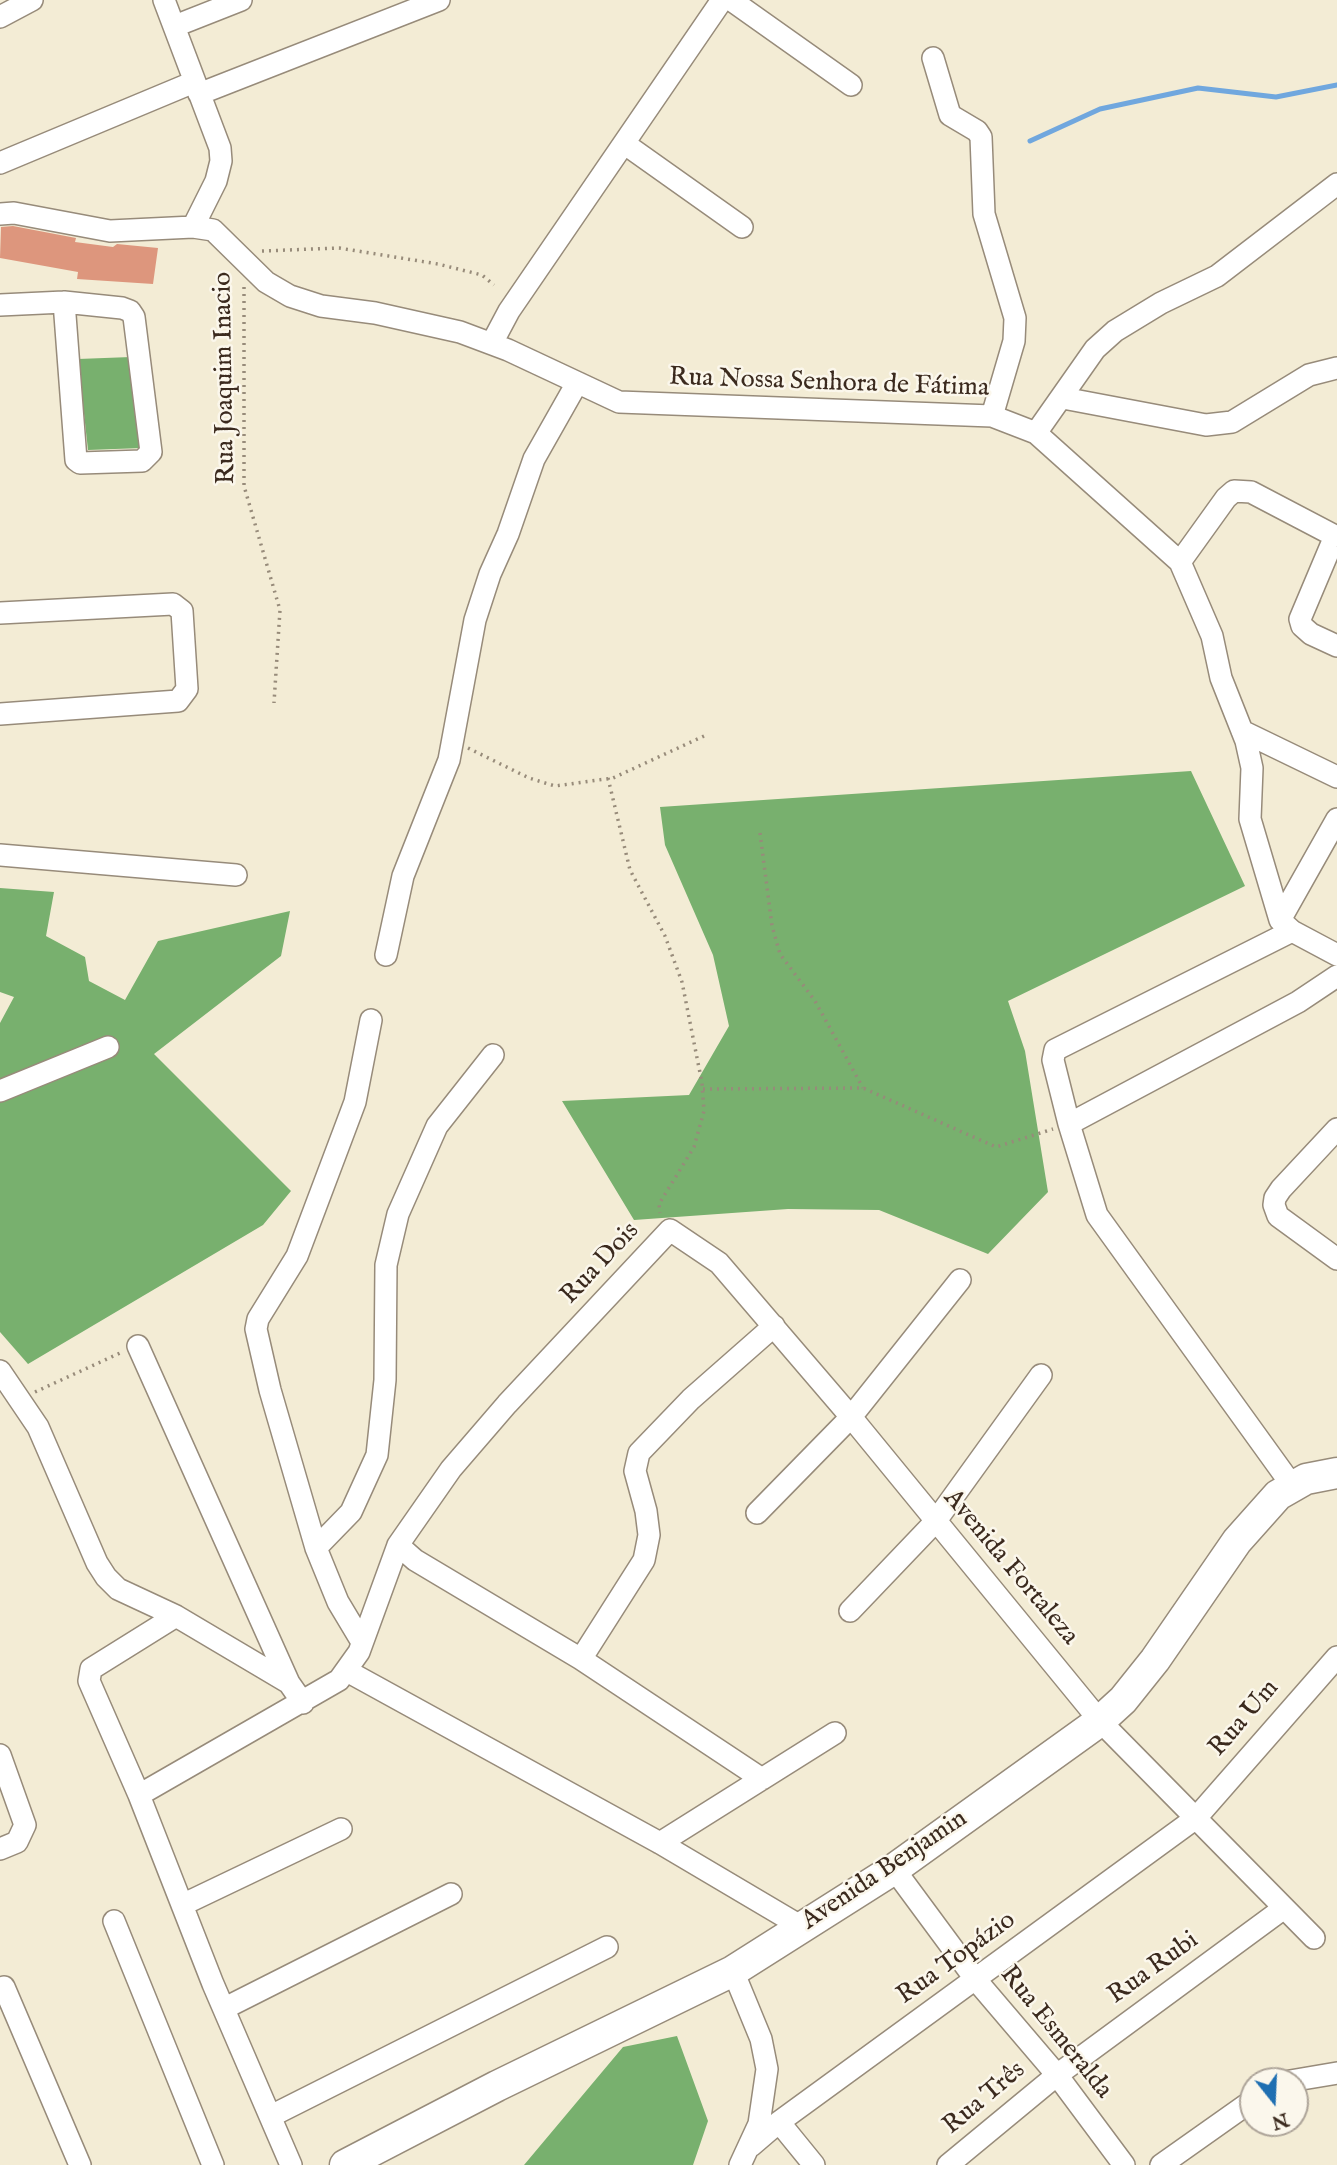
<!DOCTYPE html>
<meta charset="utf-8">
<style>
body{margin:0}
#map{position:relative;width:1337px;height:2165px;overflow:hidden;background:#f3ecd5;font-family:"IM FELL English",serif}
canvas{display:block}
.north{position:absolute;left:1239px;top:2067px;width:70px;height:70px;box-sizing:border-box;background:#fbf7ec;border:2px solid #aea59a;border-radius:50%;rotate:162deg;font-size:19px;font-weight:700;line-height:28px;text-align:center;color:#3b2a1e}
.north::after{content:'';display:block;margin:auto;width:24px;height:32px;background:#1f6fb2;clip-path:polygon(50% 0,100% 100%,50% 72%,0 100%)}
</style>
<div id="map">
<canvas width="1337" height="2165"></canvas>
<div class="north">N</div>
</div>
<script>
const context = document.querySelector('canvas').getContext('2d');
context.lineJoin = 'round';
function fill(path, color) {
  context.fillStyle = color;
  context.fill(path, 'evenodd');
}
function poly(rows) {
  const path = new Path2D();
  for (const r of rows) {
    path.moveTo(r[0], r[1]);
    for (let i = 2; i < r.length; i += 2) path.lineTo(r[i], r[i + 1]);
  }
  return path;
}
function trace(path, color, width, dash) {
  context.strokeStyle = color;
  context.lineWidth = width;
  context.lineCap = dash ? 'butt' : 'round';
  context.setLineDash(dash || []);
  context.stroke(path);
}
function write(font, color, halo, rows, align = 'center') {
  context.font = font + ' "IM FELL English",serif';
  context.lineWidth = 5;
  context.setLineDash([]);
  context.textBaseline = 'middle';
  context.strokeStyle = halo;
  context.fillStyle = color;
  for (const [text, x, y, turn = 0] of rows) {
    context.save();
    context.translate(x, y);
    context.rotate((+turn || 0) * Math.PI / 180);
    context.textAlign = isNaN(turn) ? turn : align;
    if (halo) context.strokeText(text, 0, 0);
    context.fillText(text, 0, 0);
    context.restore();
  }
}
const forest = poly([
 [131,357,142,448,88,450,78,359],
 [1191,771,1245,886,1008,1001,1025,1051,1048,1192,988,1254,879,1210,788,1209,634,1220,562,1101,689,1095,729,1026,713,955,665,845,660,807],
 [0,888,54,892,46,936,85,957,89,981,125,1000,158,941,290,911,281,956,154,1054,291,1191,263,1225,28,1364,0,1332,0,1023,14,997,0,992],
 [677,2036,708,2121,693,2165,524,2165,623,2047]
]);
const stream = poly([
 [1030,141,1100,109,1198,88,1276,97,1337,85]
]);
const building = poly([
 [13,226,76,238,75,242,113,247,117,244,158,248,153,284,77,279,78,272,0,258,1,227]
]);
const path = poly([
 [262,251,339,248,438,264,482,275,494,285],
 [244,287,244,486,280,610,274,703],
 [468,748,529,778,555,786,613,778,704,736],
 [608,778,630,870,665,936,682,982,702,1083,704,1111,694,1147,659,1204,660,1213],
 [760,833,772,926,780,954,815,1001,863,1088],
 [703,1089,863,1088,996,1147,1053,1129],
 [35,1392,120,1353]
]);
const street = poly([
 [164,0,220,148,221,161,216,181,193,227],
 [731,0,851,85],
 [0,17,32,0],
 [175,26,241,0],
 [933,58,950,115,977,131,981,137,984,214,1015,318,1014,341,992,416],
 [199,94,439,0],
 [625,144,742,227],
 [0,163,194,82],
 [0,214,14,213,110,231,193,227,213,230,266,282,290,296,321,306,375,313,460,332,508,350,619,402,992,416,1036,433,1180,562,1212,636,1221,678,1246,741,1252,768,1250,819,1280,920,1292,931,1337,955],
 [0,305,64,302,122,308,130,311,134,317,151,452,142,461,80,463,76,460,64,302],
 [492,343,509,311,722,0],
 [1063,398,1206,425,1232,422,1309,375,1337,368],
 [1036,433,1095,349,1115,331,1161,303,1217,276,1337,184],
 [1335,536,1300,619,1302,626,1311,634,1337,646],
 [1180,562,1226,498,1234,491,1251,492,1335,536],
 [0,613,173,604,182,611,187,689,178,701,0,714],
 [1242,731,1337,777],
 [0,855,236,875],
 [1280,920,1337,819],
 [386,955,403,876,449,760,475,620,490,574,508,534,534,459,577,383],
 [0,1091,108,1047],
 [1069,1124,1053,1060,1055,1050,1292,931],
 [1337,1129,1281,1189,1275,1198,1274,1205,1278,1216,1337,1259],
 [138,1346,289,1683],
 [0,1371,38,1427,97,1563,106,1577,118,1589,176,1616,289,1683,303,1703],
 [1291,1484,1097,1215,1069,1124,1298,1002,1337,976],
 [757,1513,851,1417,960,1280],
 [398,1545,415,1560,581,1659,762,1779],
 [316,1548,351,1512,377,1455,385,1380,386,1265,398,1214,437,1126,493,1055],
 [850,1611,935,1522,1041,1375],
 [176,1616,91,1669,89,1681,139,1795,213,1984,291,2165],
 [362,1642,338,1602,316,1548,270,1390,256,1329,258,1319,297,1256,346,1126,355,1102,371,1020],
 [581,1659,644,1560,649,1535,646,1511,635,1471,639,1453,691,1399,774,1326],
 [347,1671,660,1843,802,1927],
 [0,1755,25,1825,17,1842,0,1849],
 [139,1795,339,1680,359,1652,398,1545,451,1469,507,1404,670,1230,719,1263,851,1417,1100,1721,1314,1938],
 [660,1843,835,1733],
 [894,1869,976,1980,1057,2075,1124,2165],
 [182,1905,341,1829],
 [114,1921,213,2165],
 [733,1971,761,2039,767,2069,759,2124,740,2165],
 [4,1987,80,2165],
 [225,2008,451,1894],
 [1290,2081,1337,2073],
 [271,2116,607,1947],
 [779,2122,814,2165],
 [751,2146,779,2122,1196,1818,1337,1657],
 [948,2165,1057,2075,1284,1908],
 [1161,2165,1253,2100]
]);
const secondary = poly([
 [345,2165,497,2086,733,1971,894,1869,1100,1721,1123,1700,1155,1660,1237,1541,1278,1495,1306,1479,1337,1473]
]);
const streetNames = [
 ["Rua Joaquim Inacio",226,378,-91],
 ["Rua Nossa Senhora de Fátima",829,384,2],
 ["Rua Dois",601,1264,-47],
 ["Avenida Fortaleza",1010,1568,50],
 ["Rua Um",1245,1719,-49],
 ["Avenida Benjamin",885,1871,-34],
 ["Rua Topázio",957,1959,-36],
 ["Rua Rubi",1154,1969,-36],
 ["Rua Esmeralda",1055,2033,51],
 ["Rua Três",985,2099,-40]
];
fill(forest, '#78b06e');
trace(stream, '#70a7de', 5);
fill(building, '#dd967d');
trace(street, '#978b7a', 24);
trace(secondary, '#978b7a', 33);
trace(path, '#978b7a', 3.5, [2, 5]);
trace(street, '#fff', 21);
trace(secondary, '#fff', 30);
write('26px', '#3b2a1e', '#fbf7ec', streetNames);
</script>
